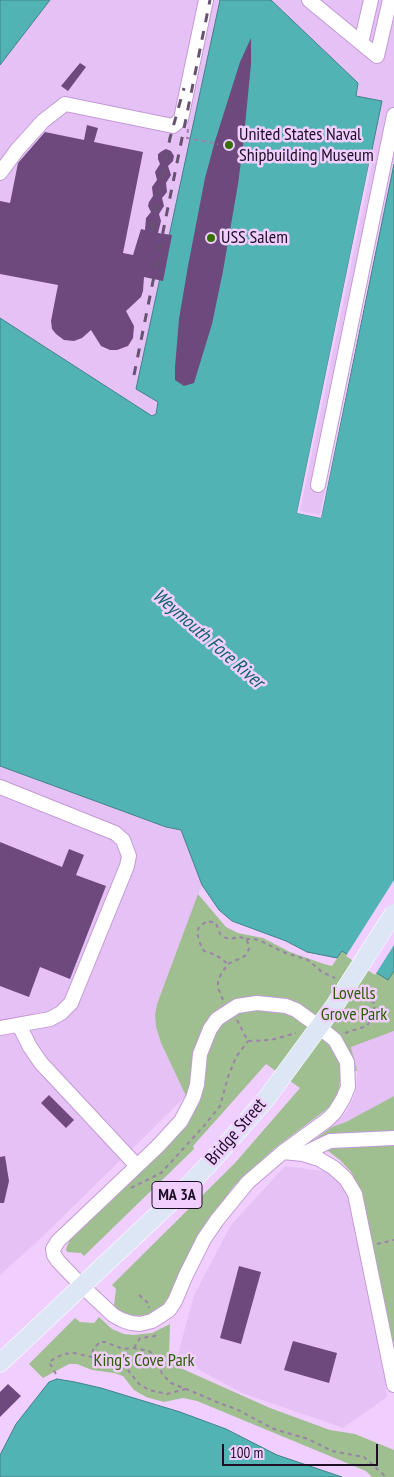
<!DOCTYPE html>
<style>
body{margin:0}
#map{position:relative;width:394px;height:1477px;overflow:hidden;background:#f0cfff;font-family:"PT Sans Narrow",sans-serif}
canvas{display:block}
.scale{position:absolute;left:222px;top:1444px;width:156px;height:22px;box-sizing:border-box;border:2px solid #1e0e24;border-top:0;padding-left:6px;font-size:15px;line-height:18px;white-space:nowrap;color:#1e0e24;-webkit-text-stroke:4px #f0cfff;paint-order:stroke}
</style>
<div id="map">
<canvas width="394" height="1477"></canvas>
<div class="scale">100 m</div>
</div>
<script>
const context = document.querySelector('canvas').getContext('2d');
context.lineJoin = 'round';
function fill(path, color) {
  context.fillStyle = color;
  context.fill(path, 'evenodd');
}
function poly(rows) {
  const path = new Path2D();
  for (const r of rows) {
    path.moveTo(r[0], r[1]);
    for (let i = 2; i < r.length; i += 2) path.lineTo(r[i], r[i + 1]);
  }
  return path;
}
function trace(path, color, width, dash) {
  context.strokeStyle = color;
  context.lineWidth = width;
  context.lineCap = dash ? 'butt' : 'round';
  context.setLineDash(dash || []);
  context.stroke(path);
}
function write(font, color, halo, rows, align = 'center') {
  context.font = font + ' "PT Sans Narrow",sans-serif';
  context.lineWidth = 5;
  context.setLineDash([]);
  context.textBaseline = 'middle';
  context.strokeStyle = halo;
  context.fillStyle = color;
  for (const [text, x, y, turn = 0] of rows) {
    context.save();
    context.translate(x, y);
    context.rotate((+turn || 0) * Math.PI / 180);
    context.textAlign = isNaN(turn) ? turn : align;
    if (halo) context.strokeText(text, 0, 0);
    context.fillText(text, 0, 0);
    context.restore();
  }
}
const built = poly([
 [50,0,220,0,137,388,158,402,156,414,152,416,0,318,0,65],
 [271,0,394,0,394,164,321,518,297,513,382,101,356,96,358,83],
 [0,766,166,827,181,830,202,885,157,1004,155,1015,156,1027,161,1043,186,1096,41,1238,0,1275],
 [394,1031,394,1096,314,1140,340,1119,347,1111,352,1101,356,1090,357,1071,351,1047],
 [285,1166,338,1173,352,1195,381,1344,387,1397,343,1428,242,1393,177,1358,194,1295,231,1225]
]);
const green = poly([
 [198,894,226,927,238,933,263,938,290,952,324,964,332,966,342,951,388,979,394,971,394,1031,351,1047,357,1071,341,1071,339,1089,331,1106,275,1148,234,1186,205,1226,164,1306,150,1315,133,1316,118,1310,114,1305,116,1289,112,1285,235,1163,300,1088,266,1064,193,1146,194,1149,84,1256,81,1253,67,1252,66,1249,70,1239,165,1148,185,1127,194,1113,161,1043,156,1027,155,1015,157,1004],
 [394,1096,394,1353,360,1192,352,1173,341,1161,314,1140,332,1127,346,1122],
 [99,1317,112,1329,124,1334,133,1335,152,1333,170,1324,169,1357,176,1366,270,1408,330,1430,355,1434,394,1450,394,1477,372,1477,366,1471,197,1401,183,1398,164,1402,146,1397,134,1390,123,1376,114,1373,92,1370,77,1364,69,1364,43,1378,29,1364,75,1318,80,1322,94,1323]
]);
const water = poly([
 [0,0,50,0,0,65,0,0],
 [220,0,271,0,358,83,356,96,382,101,297,513,321,518,394,164,394,971,388,980,342,951,337,958,307,952,286,941,232,921,219,910,202,885,181,830,166,827,0,766,0,318,152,416,156,414,158,402,136,389,220,0],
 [57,1379,75,1382,101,1388,180,1412,226,1429,277,1455,342,1477,0,1477,0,1455,16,1424,49,1382,57,1379]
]);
const pier = poly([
 [370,159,373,159,300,511,320,515,390,163,393,163,321,518,297,513],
 [394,880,394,945,375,975,346,956]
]);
const building = poly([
 [251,38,251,64,243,146,238,184,223,271,212,324,194,383,184,386,175,380,175,367,179,319,188,266,205,178,215,141,240,62],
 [80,63,86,67,68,91,61,86],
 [87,125,98,128,94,142,143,152,123,253,133,255,141,229,145,230,146,218,151,212,148,206,149,202,153,196,152,187,157,180,155,172,160,164,158,159,158,154,162,151,166,149,171,151,174,156,173,161,168,166,171,175,166,183,167,192,162,198,164,206,159,214,161,221,158,233,172,235,163,281,144,277,143,291,141,297,126,311,134,326,133,338,128,346,117,350,110,350,101,346,91,330,82,338,74,341,64,340,56,334,52,329,51,321,58,285,0,274,0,201,10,203,18,163,45,132,84,140],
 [0,842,62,867,69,849,84,855,76,875,106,886,70,979,40,967,29,997,0,986],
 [49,1095,74,1120,66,1128,41,1103],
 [5,1156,9,1181,4,1203,0,1203,0,1157],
 [239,1266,261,1272,241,1344,220,1338],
 [293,1341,337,1353,329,1383,284,1370],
 [8,1384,21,1396,0,1417,0,1392]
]);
const path = poly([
 [188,129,187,138,218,144],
 [246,939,254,939,261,941,283,952,308,960,322,972,335,978],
 [223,1000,218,988,218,981,221,974,228,964,245,956,249,949,249,945,246,939,240,937,229,939,224,937,220,934,216,923,207,921,199,927,197,933,201,946,204,951,216,955,228,964],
 [237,1020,248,1041,271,1040,296,1033],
 [345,1033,367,1026,373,1016,375,1004,359,991],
 [131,1188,161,1173,203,1127,220,1106,228,1077,236,1057,248,1041],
 [377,1244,394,1240],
 [139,1295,149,1304,149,1308],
 [134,1348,140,1338,155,1336,156,1331],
 [56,1374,49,1362,63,1354,74,1353,92,1357],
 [186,1389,167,1394,149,1390,139,1384,128,1370,116,1366,97,1364,92,1357,93,1349,100,1342,105,1342,123,1349,134,1348,149,1351,157,1358,162,1374,171,1383,196,1393,219,1403,236,1409,274,1429,308,1439,332,1451,364,1457,386,1477]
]);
const minor = poly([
 [309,0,377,56,390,0],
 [361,43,371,0],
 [0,173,17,150,43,121,65,104,173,126,181,119,206,0],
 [318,485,394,115],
 [0,787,115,833,123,840,129,856,127,866,71,1003,61,1013,50,1019,0,1028],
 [19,1025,30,1047,41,1063,137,1166],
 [283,1152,327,1120,335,1112,343,1099,348,1087,347,1062,335,1040,314,1023,296,1010,286,1006,257,1003,237,1006,217,1019,210,1029,200,1054,197,1085,193,1098,181,1121,158,1146,58,1241,53,1249,54,1255,58,1261,81,1285,113,1315,122,1320,131,1323,140,1324,152,1321,169,1310,175,1301,186,1275,204,1239,217,1220,248,1182,283,1152,303,1154,319,1159,334,1168,346,1179,355,1194,394,1385],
 [303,1154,330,1141,394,1138]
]);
const major = poly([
 [0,1363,188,1186,219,1153,266,1099]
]);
const rail = poly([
 [152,231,170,138,184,88],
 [134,375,210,0]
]);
const majorBridge = poly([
 [266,1099,335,1005,394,913]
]);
const markers = [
 [229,145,5,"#357000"],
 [211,238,5,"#357000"]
];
const shields = [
 [177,1195,50]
];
const shieldNames = [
 ["MA 3A",177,1195]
];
const poiNames = [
 ["United States Naval",239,135],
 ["Shipbuilding Museum",239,156],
 ["USS Salem",221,238]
];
const parkNames = [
 ["Lovells",354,994],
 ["Grove Park",354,1015],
 ["King's Cove Park",144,1361]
];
const streetNames = [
 ["Bridge Street",236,1132,-49]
];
const waterNames = [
 ["Weymouth Fore River",208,639,41]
];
fill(built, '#e6c1f6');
fill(green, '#9fbf90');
fill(water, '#51b3b3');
trace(water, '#428288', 1);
fill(pier, '#f0cfff');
fill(building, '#6e497d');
trace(minor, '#c29ad4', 16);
trace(major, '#fff', 19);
trace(path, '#9c82a8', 2, [4, 4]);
trace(minor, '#fff', 14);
trace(major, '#dde6f4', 18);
trace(rail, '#685272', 3, [9, 9]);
trace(majorBridge, '#fff', 19, []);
trace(majorBridge, '#dde6f4', 18);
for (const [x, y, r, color] of markers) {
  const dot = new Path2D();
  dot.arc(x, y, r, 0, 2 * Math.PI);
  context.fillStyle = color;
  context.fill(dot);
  trace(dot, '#f0cfff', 2);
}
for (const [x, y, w] of shields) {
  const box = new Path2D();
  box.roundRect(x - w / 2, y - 13.5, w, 27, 4);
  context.fillStyle = '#f0cfff';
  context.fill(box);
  trace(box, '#1e0e24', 1);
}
write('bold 16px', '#1e0e24', null, shieldNames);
write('18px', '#1e0e24', '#f0cfff', poiNames, 'left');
write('18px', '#2e5d07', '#f0cfff', parkNames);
write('18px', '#1e0e24', '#f0cfff', streetNames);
write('italic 19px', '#106363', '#f0cfff', waterNames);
</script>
